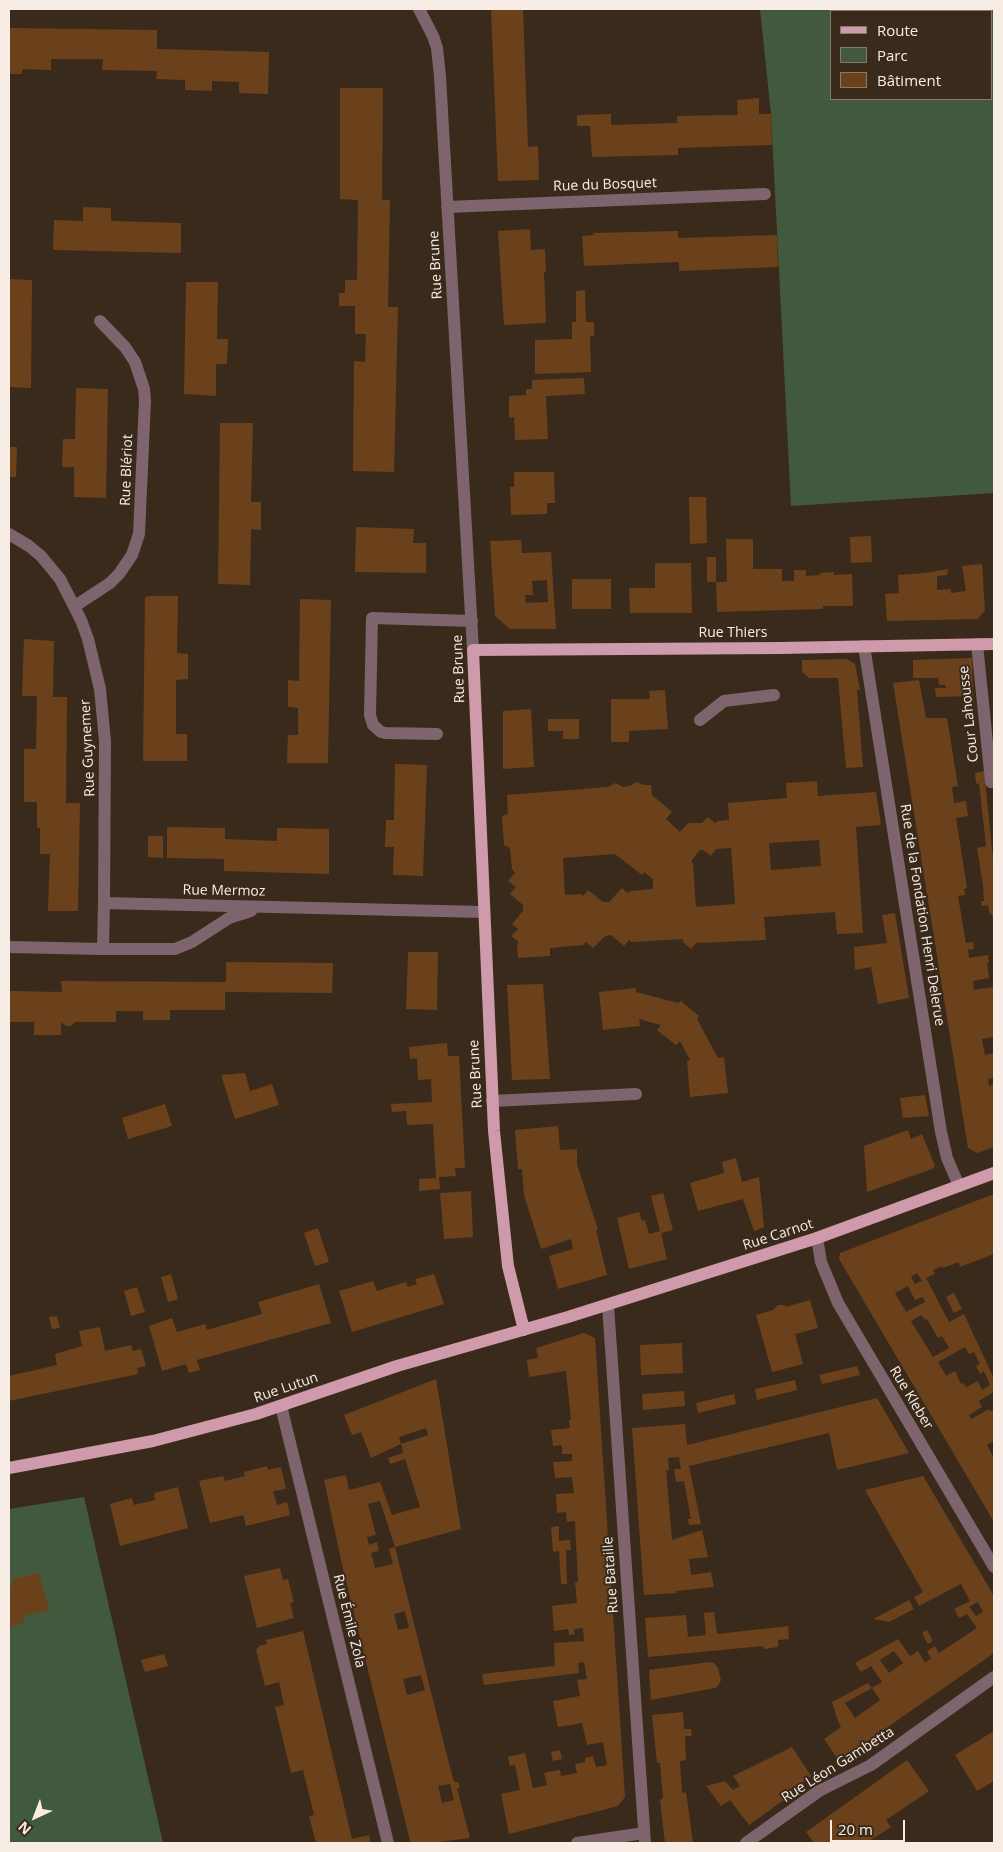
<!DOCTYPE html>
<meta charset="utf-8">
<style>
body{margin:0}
#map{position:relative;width:1003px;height:1852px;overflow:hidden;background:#3a2a1c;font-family:"Open Sans",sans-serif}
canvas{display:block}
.frame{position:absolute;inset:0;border:10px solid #f8ede4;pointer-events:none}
.legend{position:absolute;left:830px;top:10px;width:162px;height:90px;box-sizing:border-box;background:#3a2a1c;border:1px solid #86786c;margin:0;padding:6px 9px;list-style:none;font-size:15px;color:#f8ede4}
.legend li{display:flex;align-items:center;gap:10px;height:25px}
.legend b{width:25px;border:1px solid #86786c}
.north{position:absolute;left:10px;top:1792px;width:50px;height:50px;-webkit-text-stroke:4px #3a2a1c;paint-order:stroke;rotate:223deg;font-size:14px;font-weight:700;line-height:20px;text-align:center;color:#f8ede4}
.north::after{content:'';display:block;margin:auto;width:18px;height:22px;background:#f8ede4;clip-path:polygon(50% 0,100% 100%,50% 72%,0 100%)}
.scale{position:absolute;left:830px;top:1820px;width:75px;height:22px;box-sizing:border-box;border:2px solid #f8ede4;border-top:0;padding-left:6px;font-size:15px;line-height:18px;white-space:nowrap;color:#f8ede4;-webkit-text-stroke:4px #3a2a1c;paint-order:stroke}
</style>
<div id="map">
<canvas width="1003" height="1852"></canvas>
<div class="frame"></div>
<ul class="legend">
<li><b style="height:6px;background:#cf9aa9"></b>Route</li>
<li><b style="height:14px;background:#415a3e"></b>Parc</li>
<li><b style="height:14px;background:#6b411b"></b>Bâtiment</li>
</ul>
<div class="north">N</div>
<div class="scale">20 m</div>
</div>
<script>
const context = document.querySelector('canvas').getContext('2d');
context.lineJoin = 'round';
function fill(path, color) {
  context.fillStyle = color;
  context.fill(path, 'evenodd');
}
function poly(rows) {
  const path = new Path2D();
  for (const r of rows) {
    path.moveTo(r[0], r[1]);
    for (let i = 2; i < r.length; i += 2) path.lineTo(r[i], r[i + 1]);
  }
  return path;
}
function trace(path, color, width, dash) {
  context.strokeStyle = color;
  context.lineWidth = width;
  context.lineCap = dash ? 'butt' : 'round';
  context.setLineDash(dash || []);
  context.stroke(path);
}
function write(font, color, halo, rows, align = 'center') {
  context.font = font + ' "Open Sans",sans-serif';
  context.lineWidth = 4;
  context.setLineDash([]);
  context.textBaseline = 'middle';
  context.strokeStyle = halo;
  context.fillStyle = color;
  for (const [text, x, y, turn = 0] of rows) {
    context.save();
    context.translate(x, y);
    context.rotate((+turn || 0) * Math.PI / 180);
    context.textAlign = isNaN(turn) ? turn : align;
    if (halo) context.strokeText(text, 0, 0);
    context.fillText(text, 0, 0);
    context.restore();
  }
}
const green = poly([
 [760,9,994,9,994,493,791,506,771,114],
 [832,11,992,11,992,99,832,99],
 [84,1497,163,1843,9,1843,9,1509]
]);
const building = poly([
 [491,9,523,9,528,147,538,146,539,180,498,181],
 [9,28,157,30,157,49,269,52,268,94,239,93,239,82,212,81,212,91,185,90,185,80,156,79,157,71,102,70,103,59,51,59,51,70,22,69,22,74,9,74],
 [340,88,383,88,382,200,390,200,388,307,398,307,394,472,353,471,354,361,365,362,366,334,355,334,355,306,339,306,339,293,345,293,345,280,357,280,358,200,340,199],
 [759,98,759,114,771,114,772,145,678,148,678,155,592,157,590,126,577,126,577,115,611,114,611,125,677,123,677,116,738,115,737,100],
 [83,207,111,208,111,221,181,223,181,253,53,250,54,220,83,221],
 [530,229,531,250,545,249,546,272,544,272,546,323,504,325,498,231],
 [678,231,678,238,777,235,778,267,679,271,679,262,584,266,582,236,594,235,593,233],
 [9,279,32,280,31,388,9,387],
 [186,282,218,282,217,339,228,339,227,364,216,364,216,396,184,394],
 [585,290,586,322,594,322,594,336,590,336,591,372,535,374,535,340,572,339,572,322,576,322,576,291],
 [584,378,585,394,546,396,548,439,515,440,514,417,509,418,509,396,526,395,526,389,532,389,532,380],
 [76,388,108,389,106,498,74,497,74,467,62,467,63,439,75,439],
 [220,423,253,423,251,502,261,502,261,530,251,529,250,585,218,584],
 [9,447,17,447,16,477,9,477],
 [514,472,554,472,555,503,547,503,547,514,511,515,510,487,514,487],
 [689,497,706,497,707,543,690,544],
 [356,527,414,529,413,543,426,543,426,573,355,572],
 [871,536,872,562,851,563,850,537],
 [726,539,753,539,753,569,782,569,782,581,794,581,794,570,806,570,806,576,820,575,820,573,834,572,834,575,852,574,853,606,823,606,823,609,717,612,716,582,707,582,707,557,716,557,716,582,727,582],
 [521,540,522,553,551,552,556,629,510,629,495,616,490,541],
 [547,580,548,602,526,603,525,595,533,595,532,581],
 [655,563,691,563,692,613,630,613,629,588,655,588],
 [982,564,985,610,978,619,887,621,885,594,899,593,898,575,925,573,948,569,947,575,937,576,937,590,951,589,951,593,966,591,962,566],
 [572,579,611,579,611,609,572,609],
 [150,596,178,596,177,653,188,654,188,679,176,680,176,734,187,734,187,761,143,761,145,597],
 [300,599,331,600,328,763,287,763,288,735,298,735,298,708,288,707,288,680,299,681],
 [24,639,54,641,53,697,67,697,66,803,80,803,78,911,48,911,50,854,40,854,40,828,37,828,37,802,24,802,24,749,36,749,37,696,22,696],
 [972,658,973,696,936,697,935,688,946,688,945,685,939,685,938,678,913,678,913,660],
 [847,659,855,664,860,690,857,690,863,767,846,768,838,678,809,678,802,672,802,660],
 [919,680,926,718,947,718,958,786,952,787,954,803,966,801,968,816,956,818,967,888,964,889,965,895,958,896,966,943,973,942,974,949,968,950,969,958,988,955,989,963,987,963,989,978,973,981,974,990,993,987,994,996,994,1037,982,1039,985,1055,994,1053,994,1078,988,1079,989,1086,994,1084,994,1147,977,1153,968,1148,893,683],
 [665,690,668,729,629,731,629,742,611,742,611,699,650,699,649,691],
 [531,709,534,767,503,769,503,711],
 [548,719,579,719,579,739,563,739,563,731,548,731],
 [395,764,427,765,423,876,393,875,394,847,385,847,386,820,394,820],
 [984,771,994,868,993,920,992,914,990,915,988,905,982,906,981,901,984,901,983,885,977,848,986,846,979,783,976,784,975,773],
 [817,781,818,796,876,792,881,825,856,827,863,933,837,934,835,912,764,917,766,940,699,943,697,942,691,949,683,942,683,939,632,942,629,940,624,946,611,935,605,936,593,948,586,942,583,945,550,948,550,956,518,958,517,945,519,942,511,936,518,929,512,924,523,911,523,905,510,894,516,887,508,881,515,873,512,869,510,848,504,845,502,817,504,815,508,814,507,795,608,787,615,783,623,787,630,786,636,782,644,785,651,785,652,795,672,812,666,819,680,832,688,823,702,823,708,817,715,823,718,821,729,820,728,803,787,798,786,783],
 [819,840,821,866,771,870,769,843],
 [731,848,735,904,696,907,693,863,691,861,700,850,703,850,711,856,716,849],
 [615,854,642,875,644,872,653,879,653,889,630,891,628,893,622,888,609,902,603,902,588,890,583,896,581,894,565,895,563,858],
 [167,827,225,828,225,839,277,841,277,828,329,829,329,874,224,871,224,859,167,858],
 [148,836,163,836,163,858,148,857],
 [895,913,909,998,878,1004,871,967,855,970,854,947,887,943,882,915],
 [408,952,438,952,437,1010,406,1009],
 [226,962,333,963,332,993,225,992,225,1010,170,1010,170,1020,143,1020,143,1011,116,1011,116,1022,75,1022,71,1026,66,1026,61,1022,61,1035,34,1035,34,1022,9,1022,9,991,62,992,61,981,226,982],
 [543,984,550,1079,512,1080,507,985],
 [636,988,636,992,678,1003,681,1001,699,1016,697,1019,718,1058,724,1057,728,1093,690,1097,687,1061,690,1060,680,1041,676,1045,657,1030,661,1025,639,1019,640,1026,603,1030,599,992],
 [447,1043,448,1056,459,1056,465,1168,455,1168,456,1176,439,1177,440,1189,419,1191,419,1179,436,1178,433,1124,407,1125,406,1111,392,1112,391,1104,432,1102,431,1079,418,1080,417,1058,410,1059,409,1047],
 [245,1073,250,1091,272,1084,279,1105,235,1119,221,1075],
 [925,1095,929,1116,903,1118,900,1098],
 [165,1104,172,1126,128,1139,122,1118],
 [558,1126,560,1150,577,1149,577,1164,598,1230,596,1230,607,1275,558,1289,549,1256,573,1249,571,1239,541,1249,524,1195,522,1169,518,1169,515,1130],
 [908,1130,911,1139,922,1134,935,1166,932,1169,867,1192,864,1146],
 [736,1158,742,1182,759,1177,764,1227,754,1231,743,1199,698,1211,690,1183,724,1173,722,1162],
 [471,1191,473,1237,444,1239,440,1193],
 [663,1193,673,1230,661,1233,667,1259,629,1269,617,1218,639,1212,642,1221,645,1220,649,1234,660,1231,651,1196],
 [994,1194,994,1254,960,1267,959,1262,943,1268,942,1266,933,1270,935,1274,926,1278,949,1322,964,1314,994,1379,994,1392,979,1401,982,1407,969,1415,971,1419,989,1409,990,1411,994,1409,994,1441,987,1445,994,1458,994,1522,839,1259,840,1253],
 [917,1273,922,1281,915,1284,911,1277],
 [908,1286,915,1300,923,1297,925,1302,906,1312,895,1293],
 [921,1315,925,1320,927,1319,938,1338,942,1336,949,1348,933,1357,911,1321],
 [965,1347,969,1354,974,1352,980,1364,976,1366,980,1374,984,1371,990,1385,982,1390,978,1381,966,1387,963,1383,961,1384,955,1371,946,1376,938,1362],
 [318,1228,329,1262,315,1266,304,1233],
 [171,1274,178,1299,168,1302,161,1277],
 [434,1274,444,1304,352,1332,339,1291,373,1281,377,1291,406,1282,408,1287,417,1284,415,1279],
 [319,1284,331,1323,197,1360,200,1370,189,1373,186,1364,162,1371,149,1326,172,1318,177,1332,205,1324,207,1330,262,1314,258,1302],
 [137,1287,145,1312,131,1316,124,1291],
 [954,1293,962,1309,954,1313,946,1297],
 [810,1300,818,1328,795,1334,803,1364,772,1372,756,1315,773,1310,778,1305,784,1305,786,1307],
 [57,1316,60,1328,52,1329,49,1317],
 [100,1327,105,1351,131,1345,133,1351,141,1349,146,1366,137,1368,138,1374,9,1401,9,1376,57,1365,55,1354,82,1346,79,1331],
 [584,1333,595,1338,625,1797,618,1806,509,1834,501,1794,520,1790,515,1765,510,1766,508,1757,525,1753,533,1788,547,1785,544,1773,560,1770,561,1776,577,1773,575,1764,585,1762,585,1758,593,1756,596,1767,607,1765,603,1742,587,1745,582,1723,558,1727,553,1701,580,1696,577,1680,587,1679,584,1662,578,1663,579,1673,484,1685,482,1674,555,1666,554,1643,584,1641,583,1628,574,1629,575,1634,569,1635,568,1629,554,1631,552,1606,577,1603,575,1582,578,1582,575,1521,567,1522,566,1512,557,1513,556,1494,574,1493,572,1477,555,1478,553,1462,572,1461,572,1454,562,1454,562,1445,553,1446,551,1430,570,1428,569,1420,571,1420,566,1371,529,1377,527,1360,538,1358,536,1348],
 [682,1343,683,1373,641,1375,640,1345],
 [857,1366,860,1375,822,1384,819,1375],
 [436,1379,461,1529,395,1547,446,1752,454,1782,458,1782,460,1788,457,1788,470,1838,431,1843,413,1843,410,1841,341,1560,324,1480,346,1475,349,1490,380,1482,392,1515,420,1507,405,1459,390,1464,388,1458,403,1453,401,1444,371,1458,361,1432,352,1435,344,1415],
 [426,1428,428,1435,401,1444,399,1437],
 [380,1501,395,1547,389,1549,393,1564,375,1568,371,1553,379,1551,377,1542,369,1545,367,1537,376,1535,368,1504],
 [405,1611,409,1628,398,1630,394,1614],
 [421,1675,425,1690,407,1695,403,1679],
 [450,1784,454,1800,442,1803,438,1786],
 [795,1380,797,1390,757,1400,755,1389],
 [684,1391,685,1406,643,1410,642,1394],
 [734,1394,736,1404,698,1413,696,1403],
 [877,1398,909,1453,837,1470,829,1433,689,1466,701,1524,689,1525,688,1519,691,1519,684,1481,676,1482,674,1469,681,1469,679,1457,668,1458,669,1470,666,1470,672,1540,702,1530,708,1557,689,1559,691,1575,711,1572,714,1587,676,1591,677,1593,644,1595,632,1428,685,1424,687,1445],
 [267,1466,268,1470,281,1467,286,1489,273,1491,277,1505,287,1502,290,1515,246,1526,243,1515,210,1523,199,1481,223,1476,225,1481,245,1476,244,1472],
 [923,1476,994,1596,994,1653,839,1761,824,1739,841,1727,838,1721,832,1702,868,1683,872,1688,845,1703,855,1718,880,1700,872,1688,882,1682,871,1666,861,1672,855,1663,898,1639,910,1656,918,1651,925,1663,931,1658,927,1651,935,1646,939,1653,977,1628,967,1614,959,1618,954,1609,970,1601,961,1584,919,1606,914,1597,923,1592,865,1490],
 [978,1602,983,1612,976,1616,969,1607],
 [894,1651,903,1663,889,1673,880,1660],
 [178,1487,188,1528,120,1546,110,1504,132,1498,134,1505,155,1500,154,1493],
 [559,1526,559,1541,570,1540,571,1550,566,1550,567,1584,561,1584,559,1551,553,1552,551,1527],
 [280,1568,283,1580,288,1579,294,1602,290,1603,294,1618,257,1628,244,1576],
 [39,1573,49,1610,23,1616,25,1623,9,1627,9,1586,13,1585,12,1579],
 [909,1600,914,1609,889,1622,873,1619],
 [714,1612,717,1634,788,1626,789,1639,778,1640,778,1647,764,1649,763,1646,648,1657,645,1618,686,1615,688,1637,706,1635,704,1613],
 [927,1630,933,1641,928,1644,922,1633],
 [303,1631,352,1839,369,1835,371,1843,316,1843,309,1816,314,1815,303,1770,291,1773,275,1707,284,1705,279,1682,265,1686,256,1650,259,1646,267,1644,266,1640],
 [164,1654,168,1666,145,1672,141,1660],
 [710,1662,714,1663,718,1668,721,1680,718,1686,715,1688,651,1700,649,1670],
 [683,1712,684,1729,691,1729,692,1736,685,1736,686,1760,680,1761,682,1793,686,1792,693,1843,665,1843,660,1800,663,1798,660,1763,657,1763,652,1715],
 [994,1731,994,1781,977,1791,955,1755],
 [792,1747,811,1776,800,1784,802,1787,749,1825,730,1800,721,1806,706,1786,725,1781,733,1790,740,1786,733,1776],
 [560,1750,562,1759,553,1761,551,1752],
 [907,1760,929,1791,886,1820,891,1827,866,1843,814,1843,806,1832]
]);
const minor = poly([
 [419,9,433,36,437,48,440,76,473,650],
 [447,207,765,194],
 [9,534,29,546,41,556,60,579,81,620,88,639,100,689,105,741,104,903],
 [75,606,110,583,119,574,132,555,139,534,145,401,144,389,135,362,125,347,100,321],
 [977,644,991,782],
 [864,646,941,1132,947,1158,959,1186],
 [700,720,724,701,774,695],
 [437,734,385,733,381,732,373,725,370,715,372,618,472,621],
 [9,947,103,949,104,903,483,912],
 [103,949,175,949,192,942,229,918,251,911],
 [492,1101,636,1094],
 [817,1238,821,1262,838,1303,994,1567],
 [608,1305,645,1843],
 [281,1406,388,1843],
 [577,1843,644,1833],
 [746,1843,819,1791,871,1765,994,1677]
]);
const major = poly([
 [524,1330,508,1266,494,1131,473,650,780,648,994,644],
 [9,1468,153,1441,256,1414,397,1366,568,1317,817,1238,994,1173]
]);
const streetNames = [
 ["Rue du Bosquet",605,185,-2],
 ["Rue Brune",436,265,-93],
 ["Rue Blériot",127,470,-88],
 ["Rue Thiers",733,633],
 ["Rue Brune",459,669,-92],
 ["Cour Lahousse",969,714,-96],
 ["Rue Guynemer",88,748,-93],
 ["Rue Mermoz",224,891,1],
 ["Rue de la Fondation Henri Delerue",922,915,81],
 ["Rue Brune",476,1074,-93],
 ["Rue Carnot",778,1235,-18],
 ["Rue Lutun",286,1388,-19],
 ["Rue Kleber",911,1398,59],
 ["Rue Bataille",611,1575,-94],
 ["Rue Émile Zola",349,1621,76],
 ["Rue Léon Gambetta",838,1765,-32]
];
fill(green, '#415a3e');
fill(building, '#6b411b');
trace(minor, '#7e646c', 12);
trace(major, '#cf9aa9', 12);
write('14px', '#f8ede4', '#3a2a1c', streetNames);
</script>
